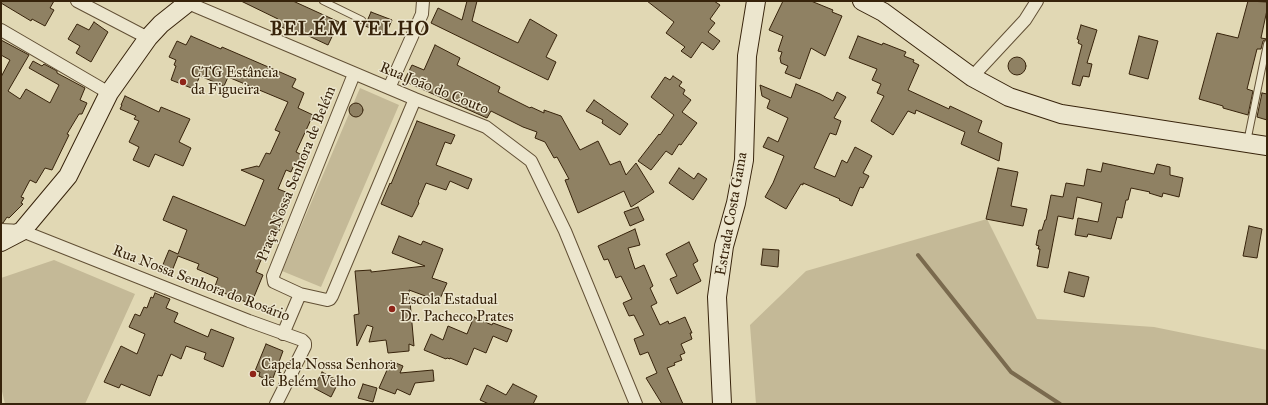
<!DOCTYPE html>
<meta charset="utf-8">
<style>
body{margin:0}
#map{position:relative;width:1268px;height:405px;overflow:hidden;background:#e1d8b4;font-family:"IM FELL Great Primer",serif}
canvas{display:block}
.frame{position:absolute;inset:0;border:2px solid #37230b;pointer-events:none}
</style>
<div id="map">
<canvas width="1268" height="405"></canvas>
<div class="frame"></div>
</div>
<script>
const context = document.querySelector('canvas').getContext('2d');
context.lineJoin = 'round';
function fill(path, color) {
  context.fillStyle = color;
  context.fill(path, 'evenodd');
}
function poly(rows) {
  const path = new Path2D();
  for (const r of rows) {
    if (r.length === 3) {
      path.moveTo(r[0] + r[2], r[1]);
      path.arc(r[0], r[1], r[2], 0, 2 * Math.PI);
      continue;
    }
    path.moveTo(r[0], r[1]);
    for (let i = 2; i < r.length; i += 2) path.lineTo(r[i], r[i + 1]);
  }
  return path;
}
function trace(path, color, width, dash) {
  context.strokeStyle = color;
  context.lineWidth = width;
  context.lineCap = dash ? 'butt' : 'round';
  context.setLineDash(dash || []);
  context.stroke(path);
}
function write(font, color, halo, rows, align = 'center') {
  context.font = font + ' "IM FELL Great Primer",serif';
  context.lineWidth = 3;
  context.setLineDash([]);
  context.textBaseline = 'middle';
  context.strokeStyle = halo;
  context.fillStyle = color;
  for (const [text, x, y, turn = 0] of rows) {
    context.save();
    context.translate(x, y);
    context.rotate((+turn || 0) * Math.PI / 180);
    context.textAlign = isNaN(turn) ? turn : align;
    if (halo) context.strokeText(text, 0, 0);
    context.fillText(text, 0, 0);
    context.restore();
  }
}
const green = poly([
 [360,88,399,105,321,287,282,271],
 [987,219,1037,319,1154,327,1267,350,1267,404,756,404,750,325,806,271],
 [54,260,135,294,85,404,5,404,1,387,1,278]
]);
const stream = poly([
 [918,255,1011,372,1060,404]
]);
const building = poly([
 [1,1,54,1,50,8,54,10,45,26,32,19,31,21,1,3,1,1],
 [241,1,293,1,339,22,328,45,296,30,295,33,275,24,278,19,241,1],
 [467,1,477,1,472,21,518,43,530,19,557,35,546,57,556,62,548,80,431,23,438,8,462,20,467,1],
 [647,1,714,1,720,5,710,19,715,23,708,32,720,41,713,50,702,42,691,58,681,51,685,47,666,33,674,22,647,1],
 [783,1,811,1,833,10,832,12,842,16,825,56,811,48,800,79,785,73,788,66,781,63,780,58,782,52,778,51,783,36,769,30,783,1],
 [1248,1,1267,2,1267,10,1261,38,1267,39,1263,41,1261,49,1257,49,1247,89,1253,91,1248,115,1223,108,1223,106,1199,99,1217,33,1238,38,1248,1],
 [371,12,392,20,386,34,365,26,371,12],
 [94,22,108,32,91,62,76,53,80,46,68,39,77,24,89,30,94,22],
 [1081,25,1097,30,1087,63,1092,64,1089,77,1083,76,1080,86,1072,84,1082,45,1078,43,1079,40,1077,39,1081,25],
 [191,36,221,49,222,47,296,79,292,87,304,93,298,108,313,115,296,152,304,156,299,167,294,165,291,172,286,170,278,189,291,194,281,218,284,219,279,231,274,229,256,272,263,275,251,304,214,289,218,278,197,269,199,264,178,256,172,271,162,267,169,250,178,254,187,230,163,220,173,196,245,226,264,180,241,170,257,166,259,167,266,153,270,154,280,132,275,130,288,102,228,77,224,86,200,76,194,89,171,80,176,66,174,65,176,60,169,57,177,41,186,45,191,36],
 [858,36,882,45,883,43,906,52,904,56,914,60,913,62,919,65,908,90,949,109,950,106,982,121,978,132,1002,143,999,161,961,144,965,132,916,110,915,114,908,111,893,135,871,121,884,96,877,93,881,84,872,80,877,69,849,58,858,36],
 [1139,36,1158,41,1148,79,1129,74,1139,36],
 [1,40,29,55,8,91,20,99,26,89,50,103,59,85,29,68,33,61,42,66,44,64,57,71,57,73,85,88,80,100,87,103,82,114,79,114,67,134,69,135,52,170,45,168,36,183,30,180,21,197,24,198,21,203,23,204,9,218,7,217,3,223,1,223,1,77,10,60,1,55,1,40],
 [435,45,460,58,457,65,500,87,498,92,530,108,531,107,544,113,544,110,561,116,580,150,598,141,610,165,620,161,626,175,636,163,654,192,631,207,624,191,578,213,565,180,569,179,557,157,554,158,545,142,535,138,537,132,523,127,491,111,487,118,404,81,412,65,424,70,435,45],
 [1017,66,9],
 [673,76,682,82,679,86,685,90,683,94,691,100,682,112,697,123,681,145,679,144,672,155,666,151,651,170,638,161,659,134,660,135,674,115,651,97,665,77,670,80,673,76],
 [796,84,820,94,833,101,837,92,846,97,834,118,841,121,836,135,830,133,814,168,835,177,842,160,847,163,855,147,872,156,863,173,869,176,863,188,860,187,852,206,839,200,840,199,803,183,803,185,801,184,786,209,765,197,773,183,784,156,763,147,768,137,778,142,788,118,767,108,770,100,762,96,760,85,791,98,796,84],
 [1262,93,1267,94,1267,120,1257,117,1262,93],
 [125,96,159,112,161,107,190,119,179,142,191,148,183,166,155,154,149,167,133,160,139,147,129,142,139,121,134,119,136,116,120,109,122,105,121,105,125,96],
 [594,100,628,124,620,135,602,123,603,120,586,111,594,100],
 [356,110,7],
 [417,121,455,135,451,144,445,142,436,165,472,179,468,189,450,181,446,190,426,183,418,202,419,203,412,217,381,204,390,183,391,184,417,121],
 [1103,163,1154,174,1157,164,1170,167,1170,175,1183,178,1179,197,1163,193,1162,197,1149,193,1150,192,1131,188,1128,200,1126,200,1122,218,1117,217,1111,239,1088,234,1087,237,1075,235,1078,218,1098,222,1102,203,1077,197,1073,219,1058,216,1048,268,1037,266,1040,249,1038,249,1039,246,1036,245,1039,230,1042,230,1045,220,1046,220,1051,195,1063,197,1066,183,1084,186,1087,169,1101,172,1103,163],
 [679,168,694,179,698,173,707,179,693,200,669,183,679,168],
 [998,168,1018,172,1011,206,1027,209,1023,226,986,219,998,168],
 [638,207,644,220,630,226,624,212,638,207],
 [1249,226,1262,229,1257,258,1243,256,1249,226],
 [635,229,640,245,628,248,635,269,644,265,653,286,650,288,657,303,651,306,660,325,668,321,669,324,685,317,692,333,690,333,692,339,681,344,685,353,680,355,682,360,674,363,675,365,667,368,683,404,662,404,646,378,657,373,648,352,640,355,634,339,644,335,634,315,629,316,623,303,632,299,621,276,616,278,608,259,604,260,598,246,635,229],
 [399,236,421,245,423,241,443,249,432,278,447,283,439,301,409,290,414,346,409,344,409,351,388,353,386,340,369,342,373,327,367,325,357,346,354,315,359,314,355,271,371,270,371,272,425,266,392,253,399,236],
 [689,242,698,261,693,264,701,281,677,294,670,279,677,276,666,254,689,242],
 [763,249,779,250,778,267,761,265,763,249],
 [1069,272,1089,277,1084,297,1064,292,1069,272],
 [155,293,170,299,166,308,178,313,174,322,208,337,211,329,234,338,223,367,204,359,206,353,186,346,181,359,171,354,162,376,158,375,150,396,121,384,119,388,104,382,121,346,137,354,145,334,129,327,135,314,140,316,144,307,147,308,151,297,153,298,155,293],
 [474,317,492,325,493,323,512,330,507,342,493,336,486,353,474,348,467,365,450,358,450,359,447,358,446,359,424,350,431,334,443,340,448,326,467,334,474,317],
 [266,344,283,351,273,378,270,377,269,381,259,376,260,372,255,371,266,344],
 [391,361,403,366,400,373,433,370,434,381,415,383,410,395,397,389,395,394,379,388,391,361],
 [322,372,339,381,331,397,314,388,322,372],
 [363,384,377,388,373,402,358,398,363,384],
 [513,384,537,396,533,404,489,404,480,400,487,385,506,395,513,384]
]);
const lane = poly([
 [323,1,362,20],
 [1247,142,1267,44]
]);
const street = poly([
 [77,1,148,38],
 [187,1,188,3,415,99,486,127,531,161,565,231,636,404],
 [1,30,109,93],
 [972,77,1025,20,1037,1],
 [389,88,422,14,423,1],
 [1,230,22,231,249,321,302,340,305,343,305,346,276,404],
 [300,294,274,282,273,276,354,74],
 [283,334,300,294,327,300,330,299,332,296,415,99]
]);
const secondary = poly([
 [862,1,883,12,972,77,1009,97,1061,114,1267,146],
 [1,242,22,231,68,176,109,93,148,38,161,24,190,1],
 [722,404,717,297,724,246,736,203,744,160,747,56,756,1]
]);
const markers = [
 [183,82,4,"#8f2418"],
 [392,309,4,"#8f2418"],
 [253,374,4,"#8f2418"]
];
const poiNames = [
 ["CTG Estância",191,73],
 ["da Figueira",191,90],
 ["Escola Estadual",400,300],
 ["Dr. Pacheco Prates",400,317],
 ["Capela Nossa Senhora",261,365],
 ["de Belém Velho",261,382]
];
const streetNames = [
 ["Rua João do Couto",434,89,22],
 ["Praça Nossa Senhora de Belém",297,174,-68],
 ["Estrada Costa Gama",732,214,-80],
 ["Rua Nossa Senhora do Rosário",201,284,21]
];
const districtNames = [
 ["BELÉM VELHO",350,30]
];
fill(green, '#c4b997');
trace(stream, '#7a6a4e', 4);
fill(building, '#8f8163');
trace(building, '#37230b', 1);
trace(lane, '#625035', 8);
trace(street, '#625035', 14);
trace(secondary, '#37230b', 20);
trace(lane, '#ece6ce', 6);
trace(street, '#ece6ce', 12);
trace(secondary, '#ece6ce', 18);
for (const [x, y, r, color] of markers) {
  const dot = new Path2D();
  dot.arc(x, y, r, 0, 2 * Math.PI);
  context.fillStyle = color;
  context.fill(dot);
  trace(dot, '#ece6ce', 1.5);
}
write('15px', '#37230b', '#ece6ce', poiNames, 'left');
write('15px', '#37230b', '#ece6ce', streetNames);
context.letterSpacing = '1px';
write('bold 19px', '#37230b', '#ece6ce', districtNames);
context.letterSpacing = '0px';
</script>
